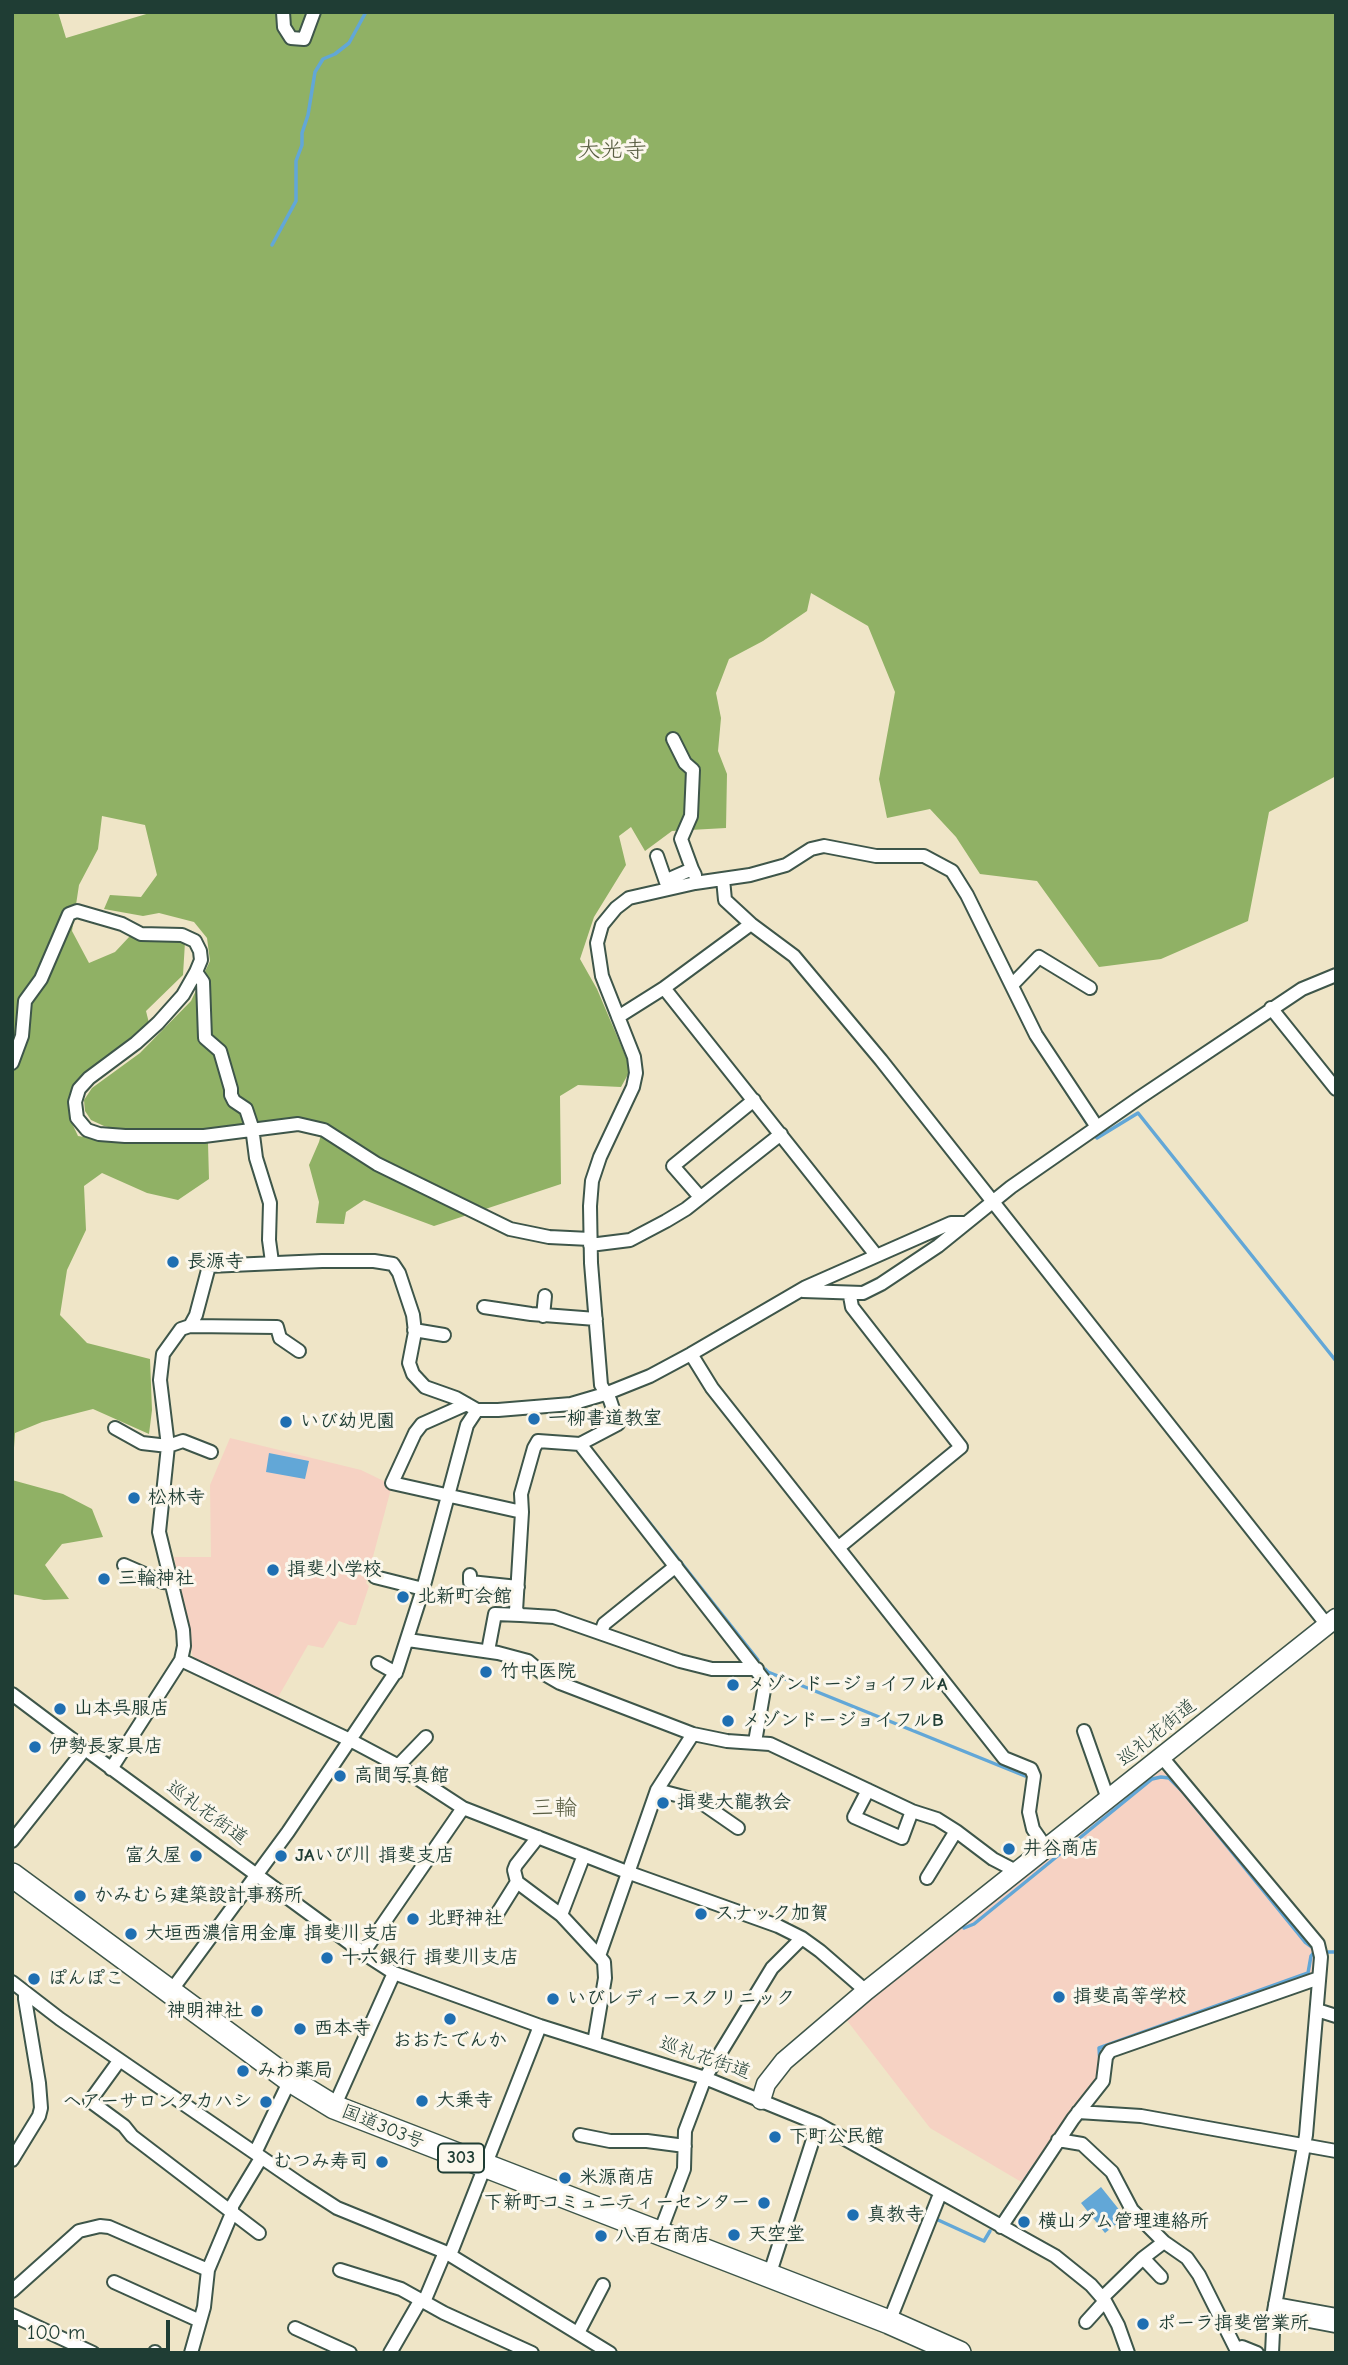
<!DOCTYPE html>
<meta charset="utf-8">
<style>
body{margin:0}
#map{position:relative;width:1348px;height:2365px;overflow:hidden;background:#efe5c7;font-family:"Comic Neue",sans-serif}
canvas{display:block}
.frame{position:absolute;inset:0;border:14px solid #1f3d34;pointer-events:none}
.scale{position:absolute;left:14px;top:2320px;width:156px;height:32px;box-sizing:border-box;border:4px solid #1f3d34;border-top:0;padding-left:9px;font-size:21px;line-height:24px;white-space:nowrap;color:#1f3d34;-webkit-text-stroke:5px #fbf7ec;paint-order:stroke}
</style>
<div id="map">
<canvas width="1348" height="2365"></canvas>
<div class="frame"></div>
<div class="scale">100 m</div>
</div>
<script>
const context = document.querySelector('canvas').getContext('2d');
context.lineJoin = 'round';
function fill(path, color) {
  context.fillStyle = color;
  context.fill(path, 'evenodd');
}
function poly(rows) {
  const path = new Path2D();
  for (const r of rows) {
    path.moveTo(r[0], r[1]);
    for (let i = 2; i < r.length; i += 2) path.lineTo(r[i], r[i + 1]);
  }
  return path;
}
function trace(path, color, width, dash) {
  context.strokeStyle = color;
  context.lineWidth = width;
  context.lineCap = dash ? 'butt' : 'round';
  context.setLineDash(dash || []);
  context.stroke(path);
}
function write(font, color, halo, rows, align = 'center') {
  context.font = font + ' "Comic Neue","Klee One",sans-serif';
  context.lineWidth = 6;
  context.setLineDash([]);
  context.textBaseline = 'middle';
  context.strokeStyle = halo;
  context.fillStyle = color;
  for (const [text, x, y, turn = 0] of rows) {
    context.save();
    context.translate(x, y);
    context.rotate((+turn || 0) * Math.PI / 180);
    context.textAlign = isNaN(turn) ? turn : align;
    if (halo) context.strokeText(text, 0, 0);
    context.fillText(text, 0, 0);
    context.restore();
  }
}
const built = poly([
 [230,1438,361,1470,392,1485,366,1583,369,1586,356,1625,350,1625,339,1621,323,1648,308,1645,277,1699,196,1661,192,1654,174,1557,211,1557,210,1485],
 [1160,1771,1175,1776,1313,1942,1315,1973,1102,2046,1100,2051,1097,2081,1075,2104,1023,2183,930,2128,845,2018]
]);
const forest = poly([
 [12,12,58,12,66,38,153,12,1336,12,1336,776,1269,812,1248,921,1161,959,1099,967,1037,881,980,874,956,837,930,809,887,818,879,779,895,692,868,626,811,593,807,611,763,641,729,659,716,693,721,718,718,751,727,774,726,828,672,831,645,851,631,827,619,836,626,865,594,917,580,959,597,989,631,1069,621,1087,578,1085,560,1096,561,1184,434,1226,364,1200,346,1212,344,1224,316,1223,319,1202,309,1165,319,1142,324,1123,297,1117,205,1131,125,1131,104,1126,91,1120,85,1111,84,1100,92,1088,140,1053,191,1001,210,961,207,938,194,922,159,913,143,916,104,909,110,895,141,897,157,875,145,825,102,816,98,849,79,885,72,931,89,963,115,952,130,936,185,942,183,975,146,1011,149,1023,78,1079,70,1098,70,1119,78,1136,115,1142,208,1143,209,1179,178,1200,147,1193,102,1173,84,1186,86,1230,67,1270,60,1315,87,1343,150,1359,152,1410,149,1434,93,1409,42,1422,15,1433,12,1477],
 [12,1480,63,1494,92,1509,103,1537,62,1544,45,1565,69,1599,44,1600,12,1594]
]);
const water = poly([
 [269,1453,309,1461,305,1479,266,1472],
 [1101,2187,1125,2217,1105,2233,1081,2203]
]);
const stream = poly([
 [272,245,296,201,296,161,302,145,302,133,308,115,315,72,323,59,335,54,349,43,366,12],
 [1041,1052,1090,1128],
 [1094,1134,1097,1138,1138,1113,1336,1361],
 [608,1470,758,1660],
 [765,1669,768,1672,1025,1776],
 [964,1928,974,1924,1152,1779,1161,1777,1169,1778,1183,1792,1305,1942,1316,1950],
 [1328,1952,1336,1952],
 [1100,2064,1099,2048,1308,1973,1311,1956,1315,1951],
 [1001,2216,1035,2165],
 [935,2221,936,2219,984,2241,990,2231]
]);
const street = poly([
 [283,12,284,27,291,38,304,39,314,12],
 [673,739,685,763,693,770,691,816,681,839,692,869],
 [657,856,667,885],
 [723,879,725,900,751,924,794,956,881,1060,1327,1625],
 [667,880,692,869,695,875],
 [196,972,203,982,205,1038,220,1051,231,1089,231,1095,234,1101,246,1109,252,1127,256,1158,270,1203,269,1240,272,1262],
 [1012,985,1039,957,1090,988],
 [664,988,876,1255],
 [1271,1008,1336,1089],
 [618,1017,664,988,751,924],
 [12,1063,22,1036,25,1001,41,979,69,914,77,911,122,924,141,934,182,935,195,941,200,951,201,960,196,972,183,995,158,1023,136,1043,89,1078,79,1089,75,1102,77,1118,87,1130,99,1134,125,1136,204,1136,298,1124,324,1130,377,1164,510,1229,549,1237,590,1239],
 [700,1197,673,1166,754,1100],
 [590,1245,630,1240,666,1221,686,1209,781,1134],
 [803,1291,863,1293,881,1284,938,1246,1011,1187,1139,1098,1302,989,1336,975],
 [484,1307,531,1314,596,1319],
 [543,1316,545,1296],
 [190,1326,277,1327,280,1338,299,1351],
 [414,1330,444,1335],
 [691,1354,712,1388,1004,1758,1031,1769,1034,1776,1029,1812,1033,1829,1047,1849],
 [467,1404,422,1424,415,1433,392,1483,522,1512],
 [115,1428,142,1443,168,1446,183,1441,211,1452],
 [580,1444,763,1679,764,1690,755,1742],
 [839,1547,961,1447,852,1307,850,1296],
 [124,1565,163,1582,173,1583],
 [470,1575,470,1582,518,1587],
 [375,1577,423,1589],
 [601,1633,604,1624,676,1566],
 [408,1640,498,1653,528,1661,541,1672,560,1683,693,1734,727,1741,770,1744,912,1811,937,1819,956,1831,993,1859,1018,1872],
 [488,1651,495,1614,521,1615],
 [181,1660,350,1740,397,1765,463,1808,627,1872,778,1926,802,1938,820,1951,866,1991],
 [378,1663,396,1673],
 [757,1669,712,1669,680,1661,554,1617,521,1615,516,1611,522,1512,521,1494,534,1448,538,1441,580,1444,618,1424,610,1400,601,1385,591,1263,590,1206,592,1181,600,1157,633,1087,636,1073,634,1057,602,976,597,943,602,925,616,908,629,898,695,883,750,875,786,865,811,849,824,846,876,856,924,856,952,871,967,895,1036,1035,1097,1127],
 [12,1694,85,1749],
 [1084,1731,1108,1799],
 [1161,1756,1318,1944,1321,1957,1306,2135,1274,2311,1272,2353],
 [398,1766,426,1737],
 [111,1769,181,1660,184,1646,183,1630,159,1532,168,1446,160,1380,163,1354,181,1329,190,1326,196,1315,209,1266,322,1261,374,1261,393,1264,399,1273,413,1315,415,1332,409,1363,413,1374,425,1387,456,1398,477,1410,498,1410,571,1404,605,1394,650,1376,691,1354,806,1287,951,1223,966,1223],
 [657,1790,699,1801,738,1828],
 [868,1790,854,1817,902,1838,912,1811],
 [12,1841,85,1749,363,1953,394,1973,540,2026,705,2078,818,2124,1055,2256,1091,2285,1105,2301,1118,2325,1128,2353],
 [584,1855,561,1915,599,1956,657,1790,693,1734],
 [927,1878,956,1831],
 [517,1882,514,1870,516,1865,538,1837],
 [497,1914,517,1882,561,1915],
 [363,1953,463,1808],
 [12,1982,60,2019,303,2186,337,2208,445,2252,610,2353],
 [171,1991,288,1832,397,1670,423,1589,467,1425,477,1410],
 [1317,2010,1336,2016],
 [594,2043,605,1978,604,1962,599,1956],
 [119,2061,90,2101,124,2126,132,2136,259,2233],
 [334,2107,394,1973],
 [1078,2112,1141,2116,1336,2151],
 [580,2135,610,2141,647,2141,685,2146],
 [1058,2140,1082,2144,1112,2172,1132,2210,1164,2242,1143,2258,1161,2277],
 [255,2153,290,2080],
 [12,2160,39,2116,41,2108,39,2083,25,1999,25,1992],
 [1001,2227,1073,2119,1103,2081,1106,2057,1110,2051,1319,1978],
 [659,2235,684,2169,685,2131,705,2078,772,1968,802,1938],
 [1164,2242,1187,2258,1199,2275,1238,2353],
 [450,2255,540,2026],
 [340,2270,401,2289,444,2313,532,2353],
 [769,2276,818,2124],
 [114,2282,200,2321],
 [12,2291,79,2231,100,2226,109,2227,208,2270],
 [1102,2298,1143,2258],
 [424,2302,445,2252],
 [1275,2304,1336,2315],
 [1273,2314,1336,2326],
 [12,2315,93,2353],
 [889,2322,940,2194],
 [1086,2322,1105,2301],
 [295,2328,350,2353],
 [578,2333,603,2285],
 [1242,2347,1257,2353],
 [155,2352,155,2353],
 [191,2353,204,2307,208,2270,232,2213,232,2206,261,2158],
 [390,2353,420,2301]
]);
const secondary = poly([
 [761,2100,766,2084,784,2061,866,1991,1336,1618]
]);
const highway = poly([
 [12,1875,290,2080,334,2107,889,2322,959,2353]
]);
const markers = [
 [173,1262,7,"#1f6fb2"],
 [534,1419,7,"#1f6fb2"],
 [286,1422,7,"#1f6fb2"],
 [134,1498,7,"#1f6fb2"],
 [273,1570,7,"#1f6fb2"],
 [104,1579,7,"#1f6fb2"],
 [403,1597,7,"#1f6fb2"],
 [486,1672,7,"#1f6fb2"],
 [733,1685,7,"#1f6fb2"],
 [60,1709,7,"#1f6fb2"],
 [728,1721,7,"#1f6fb2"],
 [35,1747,7,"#1f6fb2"],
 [340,1776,7,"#1f6fb2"],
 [663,1803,7,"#1f6fb2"],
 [1009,1849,7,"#1f6fb2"],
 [196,1856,7,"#1f6fb2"],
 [281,1856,7,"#1f6fb2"],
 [80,1896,7,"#1f6fb2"],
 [701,1914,7,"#1f6fb2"],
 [413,1919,7,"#1f6fb2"],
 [131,1934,7,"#1f6fb2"],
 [327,1958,7,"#1f6fb2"],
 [34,1979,7,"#1f6fb2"],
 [1059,1997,7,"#1f6fb2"],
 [553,1999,7,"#1f6fb2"],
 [257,2011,7,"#1f6fb2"],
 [450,2019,7,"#1f6fb2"],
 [300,2029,7,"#1f6fb2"],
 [243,2071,7,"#1f6fb2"],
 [422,2101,7,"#1f6fb2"],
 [266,2102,7,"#1f6fb2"],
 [775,2137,7,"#1f6fb2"],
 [382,2162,7,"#1f6fb2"],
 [565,2178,7,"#1f6fb2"],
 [764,2203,7,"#1f6fb2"],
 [853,2215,7,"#1f6fb2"],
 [1024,2222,7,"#1f6fb2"],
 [734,2235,7,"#1f6fb2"],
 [601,2236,7,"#1f6fb2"],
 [1143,2324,7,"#1f6fb2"]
];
const shields = [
 [461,2158,46]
];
const shieldNames = [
 ["303",461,2158]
];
const poiNames = [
 ["長源寺",187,1262],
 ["一柳書道教室",548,1419],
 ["いび幼児園",300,1422],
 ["松林寺",148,1498],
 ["揖斐小学校",287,1570],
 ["三輪神社",118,1579],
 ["北新町会館",417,1597],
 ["竹中医院",500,1672],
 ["メゾンドージョイフルA",747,1685],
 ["山本呉服店",74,1709],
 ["メゾンドージョイフルB",742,1721],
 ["伊勢長家具店",49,1747],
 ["高間写真館",354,1776],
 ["揖斐大龍教会",677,1803],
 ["井谷商店",1023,1849],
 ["富久屋",182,1856,"right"],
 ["JAいび川 揖斐支店",295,1856],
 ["かみむら建築設計事務所",94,1896],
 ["スナック加賀",715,1914],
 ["北野神社",427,1919],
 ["大垣西濃信用金庫 揖斐川支店",145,1934],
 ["十六銀行 揖斐川支店",341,1958],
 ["ぽんぽこ",48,1979],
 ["揖斐高等学校",1073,1997],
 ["いびレディースクリニック",567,1999],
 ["神明神社",243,2011,"right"],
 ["西本寺",314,2029],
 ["おおたでんか",450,2041,"center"],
 ["みわ薬局",257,2071],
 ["大乗寺",436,2101],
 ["ヘアーサロンタカハシ",252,2102,"right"],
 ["下町公民館",789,2137],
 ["むつみ寿司",368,2162,"right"],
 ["米源商店",579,2178],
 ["下新町コミュニティーセンター",750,2203,"right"],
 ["真教寺",867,2215],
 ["横山ダム管理連絡所",1038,2222],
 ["天空堂",748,2235],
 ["八百右商店",615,2236],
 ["ポーラ揖斐営業所",1157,2324]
];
const streetNames = [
 ["巡礼花街道",1157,1733,-39],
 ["巡礼花街道",207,1813,36],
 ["巡礼花街道",705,2058,19],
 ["国道303号",383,2127,22]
];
const quarterNames = [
 ["大光寺",612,150],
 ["三輪",554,1808]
];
fill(built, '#f6d2c3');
fill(forest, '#90b165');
fill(water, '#62a7d7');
trace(stream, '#62a7d7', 3.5);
trace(street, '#3e564a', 16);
trace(secondary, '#3e564a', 21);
trace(highway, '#3e564a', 26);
trace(street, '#fff', 12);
trace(secondary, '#fff', 18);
trace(highway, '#fff', 23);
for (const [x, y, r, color] of markers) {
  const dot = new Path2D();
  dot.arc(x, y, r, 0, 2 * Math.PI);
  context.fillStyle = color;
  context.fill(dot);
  trace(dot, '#fbf7ec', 2.5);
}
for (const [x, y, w] of shields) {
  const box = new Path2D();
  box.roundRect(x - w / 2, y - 14.5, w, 29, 5);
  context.fillStyle = '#fbf7ec';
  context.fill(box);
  trace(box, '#1f3d34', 2);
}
write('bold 18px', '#1f3d34', null, shieldNames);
write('bold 19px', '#1f3d34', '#fbf7ec', poiNames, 'left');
write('19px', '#1f3d34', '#fbf7ec', streetNames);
write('23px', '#5a5f44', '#fbf7ec', quarterNames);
</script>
